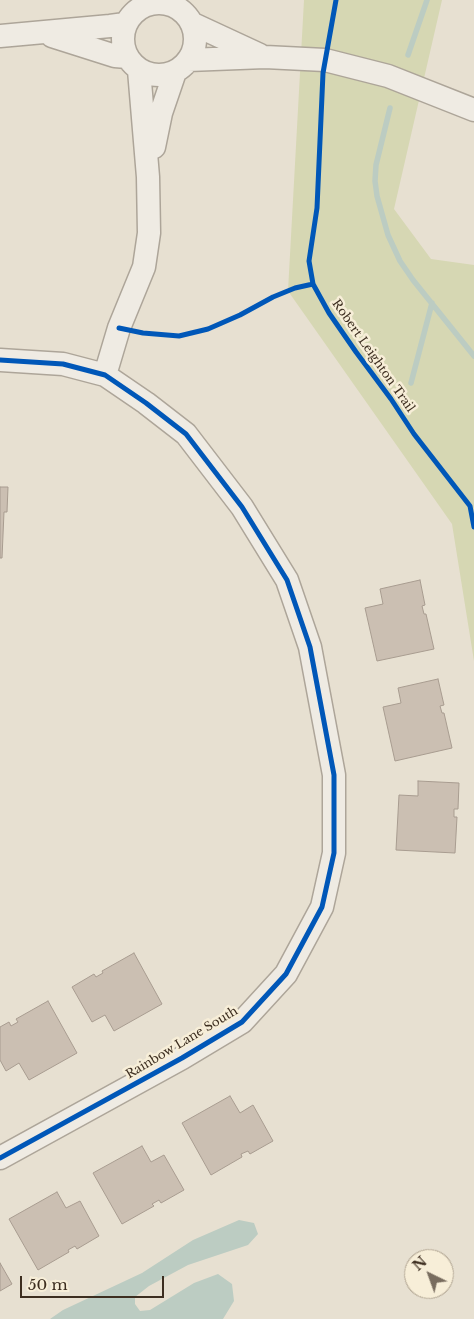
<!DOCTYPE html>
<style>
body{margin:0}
#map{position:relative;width:474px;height:1319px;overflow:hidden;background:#e7e0d1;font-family:"Libre Baskerville",serif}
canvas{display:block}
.north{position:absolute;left:404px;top:1249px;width:50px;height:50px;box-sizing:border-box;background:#f7eed8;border:1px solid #ada18e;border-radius:50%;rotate:318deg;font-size:14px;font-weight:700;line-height:20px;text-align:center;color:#3d2e20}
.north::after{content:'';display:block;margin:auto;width:18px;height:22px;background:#786c5e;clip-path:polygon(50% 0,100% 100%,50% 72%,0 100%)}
.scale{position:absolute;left:20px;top:1276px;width:144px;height:22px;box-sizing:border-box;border:2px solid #3d2e20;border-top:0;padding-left:6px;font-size:15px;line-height:18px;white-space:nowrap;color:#3d2e20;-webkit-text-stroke:4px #f7eed8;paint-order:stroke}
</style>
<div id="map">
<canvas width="474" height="1319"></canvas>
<div class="north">N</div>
<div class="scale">50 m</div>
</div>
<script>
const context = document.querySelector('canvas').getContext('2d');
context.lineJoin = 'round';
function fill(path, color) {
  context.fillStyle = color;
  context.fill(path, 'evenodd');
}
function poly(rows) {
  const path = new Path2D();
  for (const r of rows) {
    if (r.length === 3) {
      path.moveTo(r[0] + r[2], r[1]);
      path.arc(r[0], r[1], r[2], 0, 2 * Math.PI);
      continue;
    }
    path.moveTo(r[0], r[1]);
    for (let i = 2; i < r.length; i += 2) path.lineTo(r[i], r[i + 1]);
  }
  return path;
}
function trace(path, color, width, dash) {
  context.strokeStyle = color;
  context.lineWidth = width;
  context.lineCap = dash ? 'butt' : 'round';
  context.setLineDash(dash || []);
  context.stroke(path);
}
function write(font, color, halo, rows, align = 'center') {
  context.font = font + ' "Libre Baskerville",serif';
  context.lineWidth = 5;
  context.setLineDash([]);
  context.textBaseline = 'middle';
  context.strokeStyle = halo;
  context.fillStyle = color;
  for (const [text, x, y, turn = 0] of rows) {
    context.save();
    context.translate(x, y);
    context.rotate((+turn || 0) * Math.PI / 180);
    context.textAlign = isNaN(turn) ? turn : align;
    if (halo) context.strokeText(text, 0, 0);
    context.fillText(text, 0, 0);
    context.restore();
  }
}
const green = poly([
 [304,0,442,0,394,209,431,259,474,265,474,661,452,524,288,291]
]);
const water = poly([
 [239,1220,254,1223,258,1234,248,1245,188,1265,149,1286,135,1297,135,1304,140,1311,150,1310,194,1283,218,1274,232,1284,234,1301,223,1319,50,1319,63,1310,142,1273,193,1240]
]);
const stream = poly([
 [408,55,427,0],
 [390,108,376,165,375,181,377,196,388,235,400,261,413,280,474,356],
 [411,383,432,303]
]);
const building = poly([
 [0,487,8,487,7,512,4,512,2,558,0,558,0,487],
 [420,580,425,605,422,606,424,614,426,614,434,649,377,661,365,608,383,604,380,589,420,580],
 [438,679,444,705,440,706,442,713,444,713,452,748,395,761,383,707,401,703,398,688,438,679],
 [418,781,459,783,458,809,454,809,454,817,457,817,455,853,396,850,399,795,418,796,418,781],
 [134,953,162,1004,114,1031,105,1015,92,1022,72,987,94,974,96,977,103,973,102,971,134,953],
 [48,1001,77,1053,29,1080,19,1063,6,1071,0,1060,0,1027,9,1022,11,1026,18,1022,16,1019,48,1001],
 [230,1096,240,1113,253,1105,273,1141,250,1154,248,1151,241,1154,242,1157,211,1175,182,1123,230,1096],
 [142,1146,151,1162,164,1155,184,1190,161,1203,159,1200,152,1204,154,1206,122,1224,93,1173,142,1146],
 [57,1192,66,1208,80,1201,99,1236,77,1249,75,1246,68,1250,69,1252,38,1270,9,1219,57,1192],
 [0,1263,12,1284,0,1291,0,1263]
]);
const minor = poly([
 [159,39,36],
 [191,23,260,55],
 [0,36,110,26,125,24],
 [52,36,115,56,127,57],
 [188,60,265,57,325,60,388,76,474,110],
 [154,147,161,113,175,72],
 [0,360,63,364,105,375,146,403,186,434,242,507,287,580,310,647,334,775,334,853,322,907,286,974,242,1022,182,1058,0,1158],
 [105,375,119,328,144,267,149,233,148,177,139,70]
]);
const cycleway = poly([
 [336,0,323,73,317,208,309,261,313,284,329,313,356,352,391,399,414,434,470,506,474,527],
 [119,328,143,333,179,336,208,329,240,315,273,297,295,288,313,284],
 [0,360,63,364,105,375,146,403,186,434,242,507,287,580,310,647,334,775,334,853,322,907,286,974,242,1022,182,1058,0,1158]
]);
const streetNames = [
 ["Robert Leighton Trail",373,356,55],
 ["Rainbow Lane South",182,1043,-31]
];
fill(green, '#d6d7b3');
fill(water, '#bcccc2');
trace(stream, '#bcccc2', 5.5);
fill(building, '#cbbfb2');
trace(building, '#a89c90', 1);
trace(minor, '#ada599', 25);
trace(minor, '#efebe3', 22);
trace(cycleway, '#0057b8', 5);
write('12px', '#3d2e20', '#f7eed8', streetNames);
</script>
